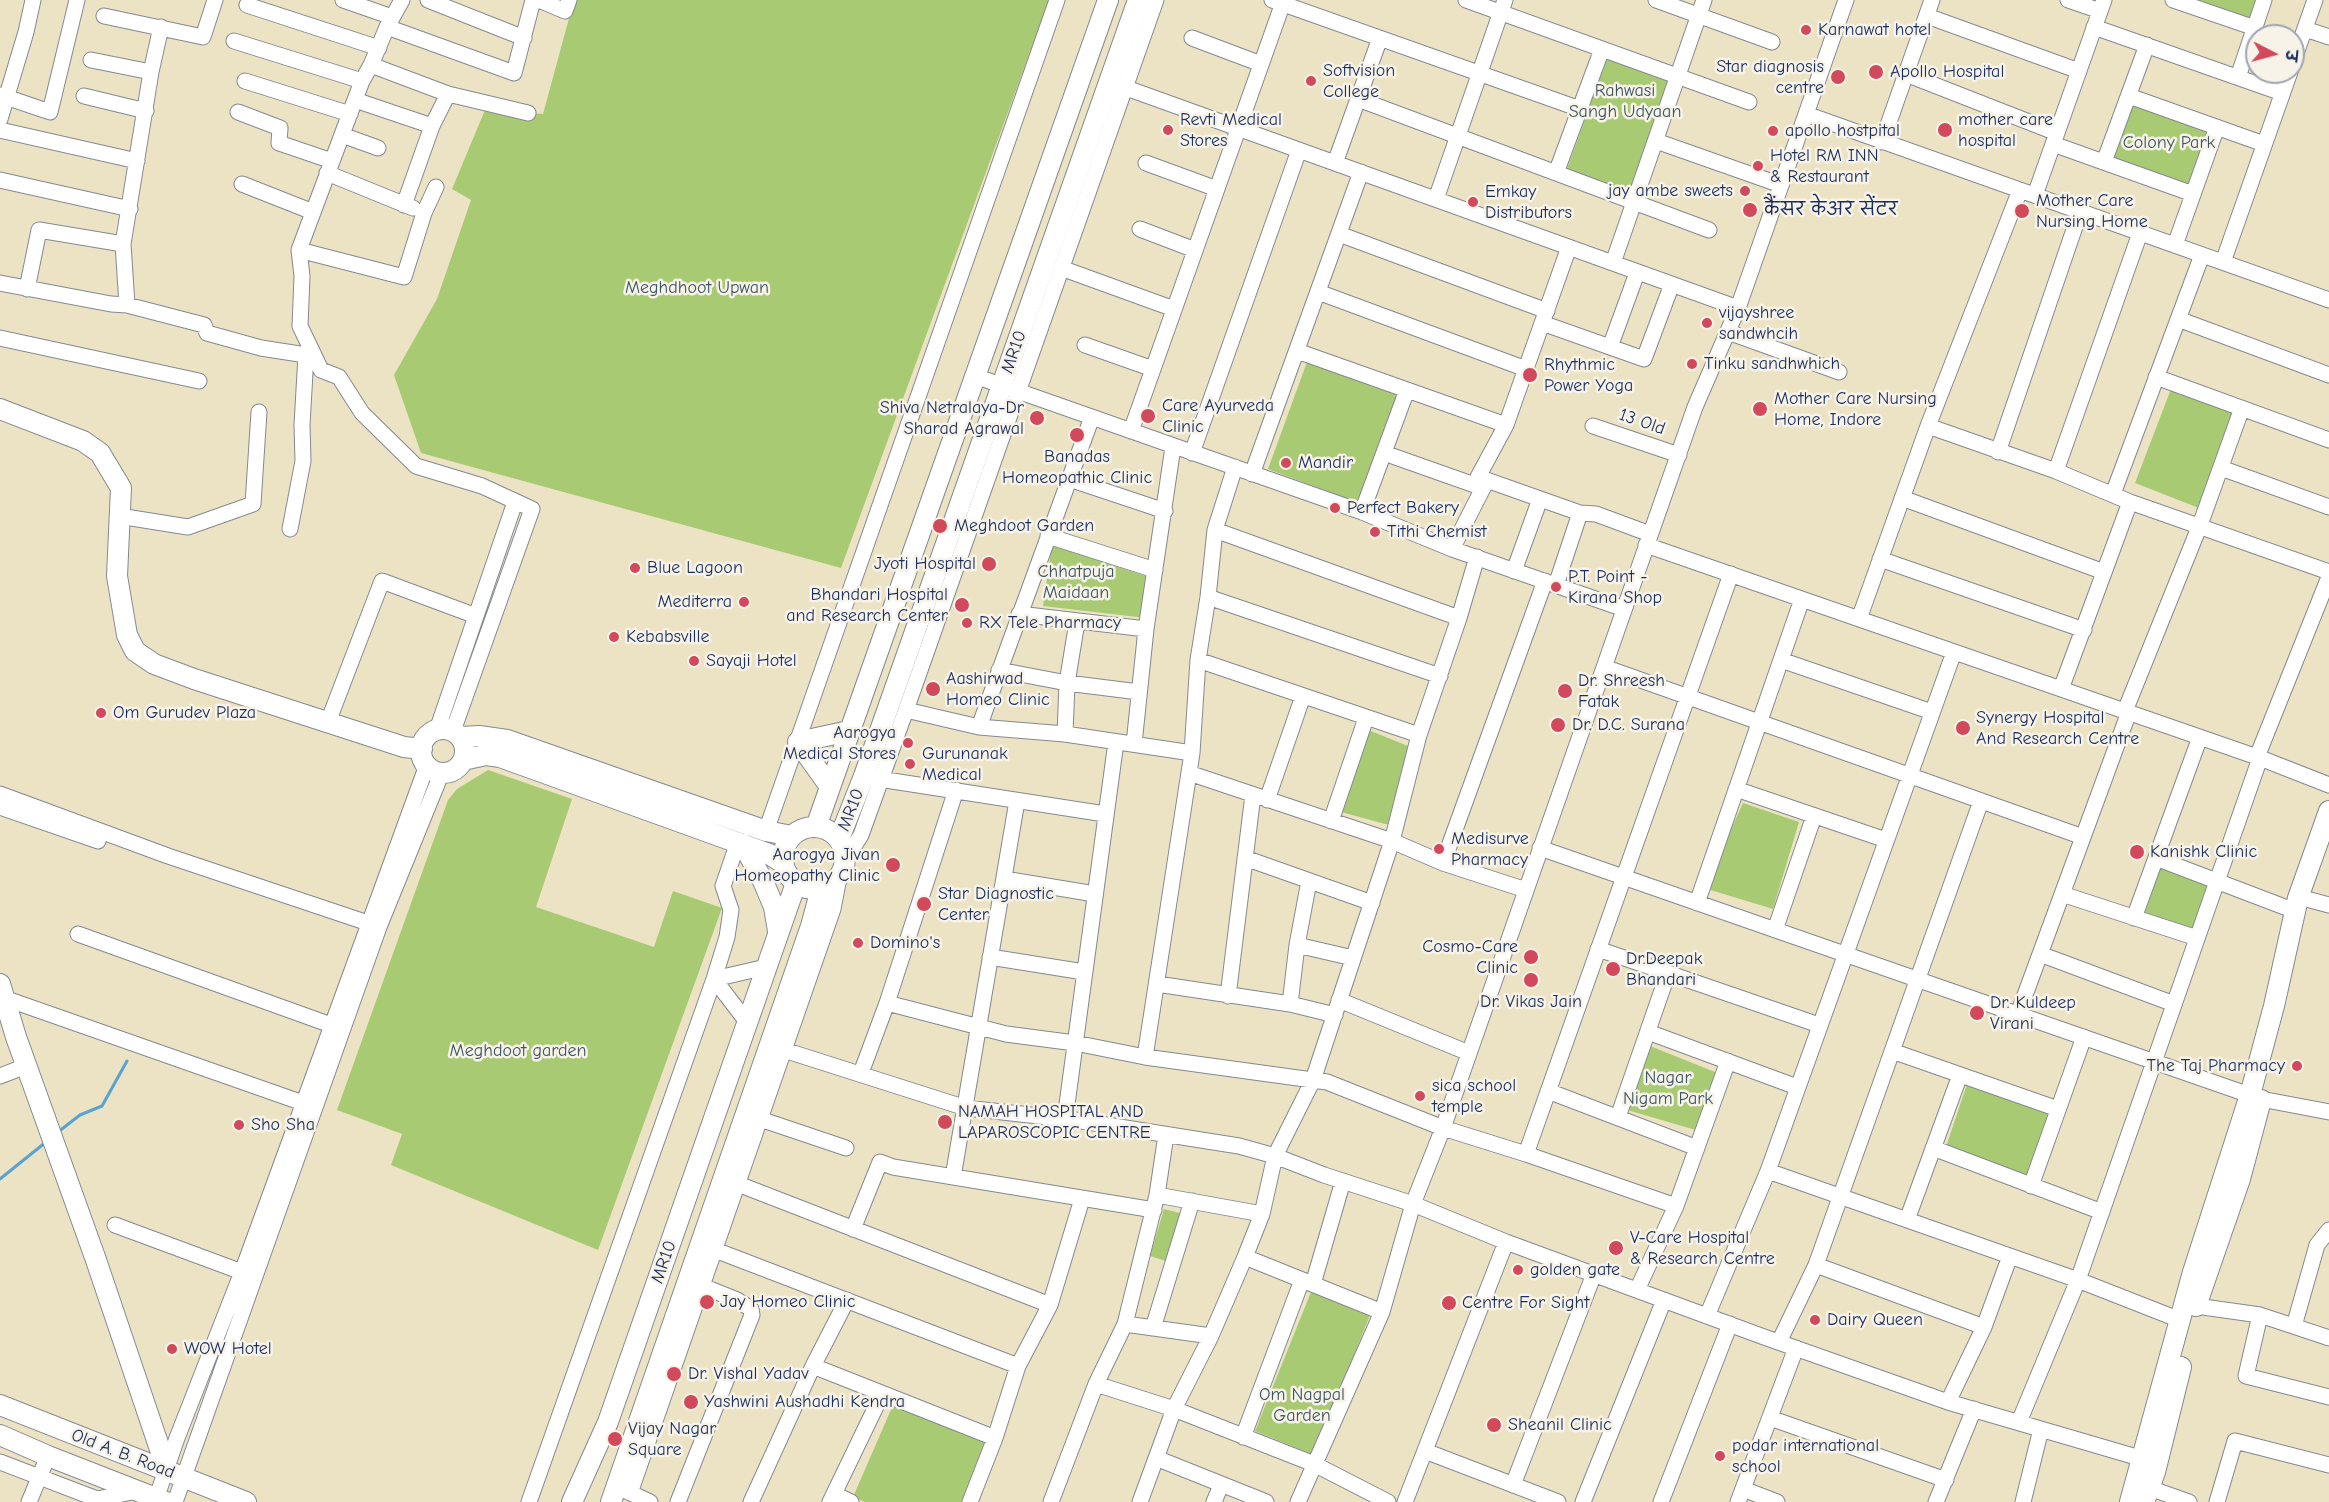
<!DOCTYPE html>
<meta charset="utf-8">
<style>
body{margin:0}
#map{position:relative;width:2329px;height:1502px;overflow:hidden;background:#ece3c4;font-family:"Comic Neue","Playpen Sans Deva",sans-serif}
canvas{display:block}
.north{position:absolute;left:2245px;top:24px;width:60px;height:60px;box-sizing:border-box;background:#f7f3e8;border:2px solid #9fa5b1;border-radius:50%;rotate:96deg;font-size:16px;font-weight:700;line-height:24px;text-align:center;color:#1b2f5e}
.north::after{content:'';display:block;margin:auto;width:21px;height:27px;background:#d1495b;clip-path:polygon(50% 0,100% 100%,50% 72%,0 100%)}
</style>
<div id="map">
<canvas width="2329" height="1502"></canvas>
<div class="north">उ</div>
</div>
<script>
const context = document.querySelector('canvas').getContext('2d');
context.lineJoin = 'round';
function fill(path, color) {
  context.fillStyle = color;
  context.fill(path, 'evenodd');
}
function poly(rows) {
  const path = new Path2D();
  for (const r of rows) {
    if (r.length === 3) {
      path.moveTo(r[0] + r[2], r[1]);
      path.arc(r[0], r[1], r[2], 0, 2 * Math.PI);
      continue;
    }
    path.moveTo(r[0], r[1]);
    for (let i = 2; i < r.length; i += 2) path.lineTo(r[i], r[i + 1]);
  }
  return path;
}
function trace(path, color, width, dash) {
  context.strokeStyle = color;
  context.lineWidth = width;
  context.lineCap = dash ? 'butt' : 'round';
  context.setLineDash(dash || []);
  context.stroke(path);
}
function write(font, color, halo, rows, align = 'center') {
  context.font = font + ' "Comic Neue","Playpen Sans Deva",sans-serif';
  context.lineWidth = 5;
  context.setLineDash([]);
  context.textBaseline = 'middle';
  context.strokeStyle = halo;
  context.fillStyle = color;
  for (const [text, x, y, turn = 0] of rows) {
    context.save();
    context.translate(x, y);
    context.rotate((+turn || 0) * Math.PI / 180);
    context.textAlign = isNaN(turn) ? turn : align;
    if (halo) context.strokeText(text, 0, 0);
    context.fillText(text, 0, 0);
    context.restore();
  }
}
const green = poly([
 [574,0,1049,0,841,568,421,453,394,375,437,299,471,200,452,189,485,110,543,114],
 [2188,0,2259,0,2251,23],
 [1608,56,1670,79,1629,192,1567,169],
 [2131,102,2215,121,2192,187,2106,157],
 [1307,362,1397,395,1358,503,1268,469],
 [2171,389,2235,413,2199,508,2135,483],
 [1052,545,1148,577,1146,618,1043,606],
 [1366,729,1408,746,1388,824,1385,824,1341,812],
 [488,770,572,799,536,907,654,947,673,891,722,908,598,1250,391,1165,402,1134,337,1110,448,800,457,789],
 [1743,803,1799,822,1773,909,1704,888],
 [2161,867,2210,885,2193,930,2145,913],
 [1650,1046,1720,1074,1699,1131,1624,1109],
 [1967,1084,2050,1113,2028,1176,1946,1147],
 [1164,1209,1184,1214,1169,1262,1150,1256],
 [1311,1292,1370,1315,1314,1455,1255,1431],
 [893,1405,987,1443,966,1502,865,1502,853,1497]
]);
const stream = poly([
 [58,1132,80,1115,102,1106,127,1061],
 [0,1179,46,1142]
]);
const minor = poly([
 [343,0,392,17],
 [402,0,387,27,371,65,362,81,299,250,302,276,300,326,321,370,339,377,362,413,416,466,482,486,532,509,453,731],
 [428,0,524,38],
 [539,0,565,11,569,0],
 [1272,0,1580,109],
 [1466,0,1749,102],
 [1656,0,1772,42],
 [2068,0,2100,11],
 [2173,0,2255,28],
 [247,5,379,48],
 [104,16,203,37,215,0],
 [1927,16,2079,71],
 [387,27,514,73,533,0],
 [2094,27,2282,93],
 [2305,29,2329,37],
 [1192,38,1261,64],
 [234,41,362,81],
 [91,60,151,72],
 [2293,62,2315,0],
 [371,65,448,94,528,113],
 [1906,74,2057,133],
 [2238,77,2264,0],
 [245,81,350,114],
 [1118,85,1738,308],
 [0,95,50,112,77,0],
 [84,96,146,111],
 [2129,96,2264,144],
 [1358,99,1709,230],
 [355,100,432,126],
 [238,112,280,128,279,143,332,161],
 [1806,114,2329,300],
 [0,119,26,32,33,0],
 [0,130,137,161],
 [342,135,378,148],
 [1656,141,1781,185],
 [1882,142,1932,0],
 [2053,144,2193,194],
 [2104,162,2147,45],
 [1146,163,1217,189],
 [1335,163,1380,38],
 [327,173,413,208],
 [1556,173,1602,49],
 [0,180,130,209],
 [242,184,313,212],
 [2035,195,2104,0],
 [1436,199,1505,0],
 [404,205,432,126,448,94],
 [1140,229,1195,250],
 [1339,234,1547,311],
 [2175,245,2217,127],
 [299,250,404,277,424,213,436,187],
 [2223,262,2290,72],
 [1613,263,1704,0],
 [1061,268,1174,309],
 [0,283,111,304,127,305,204,325,207,333,261,348,306,355,311,352],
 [27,289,39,230,123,244],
 [1318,292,1526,369],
 [127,305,123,244,151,72,161,27],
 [2178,319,2329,375],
 [1542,323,1644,359,1672,284],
 [1728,332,1839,372],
 [0,338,199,381],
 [1085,345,1153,369],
 [1610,347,1637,273],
 [1297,351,1506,425],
 [975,376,1362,512,1452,549,1624,609],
 [2156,377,2329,440],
 [1593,426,1679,455],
 [1928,426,2056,471,2130,502,2329,572],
 [1131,431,1284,0],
 [1998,452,2080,212],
 [1192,453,1299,150],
 [1384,453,1483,488],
 [2221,468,2329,507],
 [2056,471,2140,233],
 [1252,474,1361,172],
 [1478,477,1580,513,1556,585],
 [1069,479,1165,511],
 [2113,494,2202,255],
 [1902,498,2104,572],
 [1362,512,1407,390],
 [1580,513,1596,514,1650,534],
 [119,516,188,527,253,504,259,412],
 [290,529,303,461,302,425,306,355],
 [1215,530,1459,618],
 [1048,536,1155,570],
 [1646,545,2260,758,2329,785],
 [1452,549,1483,488,1478,477,1506,425,1569,247],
 [1880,559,2084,630],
 [1514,571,1540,499],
 [1208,597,1440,676],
 [1019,614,1146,629],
 [1859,619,1928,426,2020,190],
 [1198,660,1419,735],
 [1781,660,1932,712],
 [1604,667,2083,837],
 [999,670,1067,683,1139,692],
 [2061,689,2130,502],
 [906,710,979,727,1065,734,1192,753],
 [2125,711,2200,525,2242,408],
 [328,722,382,581,476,616],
 [979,727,1092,417],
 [437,730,515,502],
 [1065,734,1067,683,1077,622],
 [1134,744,1146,629,1173,447],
 [2257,757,2329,577],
 [1189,773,1392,841,1443,863,1526,890],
 [873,778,1105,814],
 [1736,789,1886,840],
 [0,794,168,856,377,926],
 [1267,800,1303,696],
 [0,807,98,841],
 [1331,821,1366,718],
 [766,831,1057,0],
 [1540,848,2261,1099,2329,1112],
 [1245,858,1372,903],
 [2156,858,2295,911],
 [846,859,861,835,906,710,1156,0],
 [1443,863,1545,581],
 [1004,879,1095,894],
 [2062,894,2197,938],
 [2310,900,2329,905],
 [1697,903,1802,599],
 [2134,918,2200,737],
 [1775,930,1814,816],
 [78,934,331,1025],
 [1297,945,1353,958],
 [1598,949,1819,1025],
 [2040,954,2174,1004],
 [990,957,1084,972],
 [1157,984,1290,1004,1335,1015],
 [1228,996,1253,795],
 [4,998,303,1103],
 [1339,1000,1469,1053],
 [887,1003,1006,1034,1075,1043,1145,1057,1327,1082,1443,1128,1526,1154,1676,1206],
 [1290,1004,1297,945,1309,881],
 [2018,1014,2129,712],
 [747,1022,714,979,766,967],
 [1648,1032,1797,1087],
 [784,1050,966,1108,1075,1120,1239,1146,1275,1156,1324,1175,1413,1204,1506,1242,1764,1337,1948,1402,2150,1461],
 [1892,1051,2058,1109],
 [1145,1057,1192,753,1198,660,1208,597,1215,530,1235,467],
 [861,1073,887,1003,956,790],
 [0,1076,26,1066],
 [1548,1091,1697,1148],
 [1618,1117,1668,973],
 [760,1119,846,1148],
 [1065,1119,1116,742],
 [1933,1148,2102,1212],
 [1526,1154,1731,574],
 [1768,1171,2078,1280,2180,1320],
 [953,1177,1017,801],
 [738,1184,1050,1305],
 [2031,1186,2084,1037],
 [1157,1195,1262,1214],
 [1907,1220,1960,1075],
 [115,1225,242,1272],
 [853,1229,880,1162,893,1167,1154,1210],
 [715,1250,1018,1366],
 [1245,1257,1382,1312],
 [1816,1265,1984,1327],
 [1313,1284,1343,1181],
 [1637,1290,1676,1206,1728,1061],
 [2196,1306,2260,1315,2329,1338],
 [2260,1315,2246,1376,2329,1397],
 [1707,1316,1768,1171,1954,652],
 [1125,1324,1211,1336],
 [2294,1326,2317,1245,2329,1230],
 [1153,1328,1192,1201],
 [1779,1342,1816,1265,1981,801],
 [813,1366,995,1438],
 [1096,1384,1174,1409,1314,1464,1388,1502],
 [1948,1402,1984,1327,2010,1256],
 [1770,1418,1946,1480],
 [2019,1422,2078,1280,2260,758],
 [1243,1437,1302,1280],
 [1425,1451,1558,1502],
 [1156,1458,1266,1502],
 [0,1462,97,1499,137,1491],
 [1513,1485,1594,1274],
 [2141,1485,2189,1502],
 [620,1488,650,1502],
 [1743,1489,1777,1502],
 [630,1493,833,909,839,878],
 [834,1494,851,1502],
 [29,1502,48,1456],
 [155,1502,177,1438,242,1272,427,765],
 [175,1502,379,927,442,772],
 [529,1502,714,979,727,937,731,910,723,886,738,842],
 [678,1502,752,1315,751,1309,737,1300,702,1286],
 [751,1502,813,1366,847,1300],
 [830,1502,882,1394],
 [970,1502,995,1438,1018,1366,1050,1305,1082,1199],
 [1051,1502,1096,1384,1125,1324,1157,1195,1166,1135],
 [1140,1502,1174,1409,1211,1336,1245,1257,1262,1214,1275,1156,1313,1080,1392,841,1419,735,1459,618,1477,557],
 [1214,1502,1221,1485],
 [1298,1502,1382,1312,1413,1204,1443,1128,1695,407,1738,308,1846,0],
 [1405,1502,1506,1242],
 [1583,1502,1664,1300],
 [1661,1502,1730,1324],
 [1738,1502,1796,1348],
 [1936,1502,1974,1409],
 [2023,1502,2041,1429],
 [2217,1502,2235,1441,2329,1465]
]);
const major = poly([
 [0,409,83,441,100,453,121,488,117,576,127,635,135,651,154,664,194,679,404,747,422,749],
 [443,751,22],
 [460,737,479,736,507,740,766,831,792,836],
 [463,760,486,755,500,757,769,854,783,863],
 [830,787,798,742,849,731],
 [814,858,31],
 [816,827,1108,0],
 [839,839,864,776,1138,0],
 [743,844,763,881,774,907,778,931],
 [0,984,16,1037,96,1260,167,1470],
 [2196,1306,2240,1179,2261,1100],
 [0,1405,246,1502],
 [0,1435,48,1456,166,1502],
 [572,1502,608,1422,796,883],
 [611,1502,811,926,821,889],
 [2130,1502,2193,1272,2250,1095,2274,1006,2298,898,2329,811],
 [2144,1502,2155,1472,2181,1367]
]);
const markers = [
 [1806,30,6,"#d1495b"],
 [1876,72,8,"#d1495b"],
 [1838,77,8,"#d1495b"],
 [1311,81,6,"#d1495b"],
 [1168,130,6,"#d1495b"],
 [1945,130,8,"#d1495b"],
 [1773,131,6,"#d1495b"],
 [1758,166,6,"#d1495b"],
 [1745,191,6,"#d1495b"],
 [1473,202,6,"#d1495b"],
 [1750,210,8,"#d1495b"],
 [2022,211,8,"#d1495b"],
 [1707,323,6,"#d1495b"],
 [1692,364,6,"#d1495b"],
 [1530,375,8,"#d1495b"],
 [1760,409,8,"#d1495b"],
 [1148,416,8,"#d1495b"],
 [1037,418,8,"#d1495b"],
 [1077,435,8,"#d1495b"],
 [1286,463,6,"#d1495b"],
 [1335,508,6,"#d1495b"],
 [940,526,8,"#d1495b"],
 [1375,532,6,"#d1495b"],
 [989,564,8,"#d1495b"],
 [635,568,6,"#d1495b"],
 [1556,587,6,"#d1495b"],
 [744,602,6,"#d1495b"],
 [962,605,8,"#d1495b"],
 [967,623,6,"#d1495b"],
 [614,637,6,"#d1495b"],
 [694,661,6,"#d1495b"],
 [933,689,8,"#d1495b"],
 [1565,691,8,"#d1495b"],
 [101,713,6,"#d1495b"],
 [1558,725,8,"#d1495b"],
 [1963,728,8,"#d1495b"],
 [908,743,6,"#d1495b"],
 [910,764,6,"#d1495b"],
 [1439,849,6,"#d1495b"],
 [2137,852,8,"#d1495b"],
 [893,865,8,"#d1495b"],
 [924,904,8,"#d1495b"],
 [858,943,6,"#d1495b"],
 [1531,957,8,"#d1495b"],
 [1613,969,8,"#d1495b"],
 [1531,980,8,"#d1495b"],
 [1977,1013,8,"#d1495b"],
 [2297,1066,6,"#d1495b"],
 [1420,1096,6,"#d1495b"],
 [945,1122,8,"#d1495b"],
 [239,1125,6,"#d1495b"],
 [1616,1248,8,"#d1495b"],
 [1518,1270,6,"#d1495b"],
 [707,1302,8,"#d1495b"],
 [1449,1303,8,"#d1495b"],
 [1815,1320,6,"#d1495b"],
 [172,1349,6,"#d1495b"],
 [674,1374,8,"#d1495b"],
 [691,1402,8,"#d1495b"],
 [1494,1425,8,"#d1495b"],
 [615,1439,8,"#d1495b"],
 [1720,1456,6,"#d1495b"]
];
const poiNames = [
 ["Karnawat hotel",1818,30],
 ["Star diagnosis",1824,67,"right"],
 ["centre",1824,88,"right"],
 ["Softvision",1323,71],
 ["College",1323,92],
 ["Apollo Hospital",1890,72],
 ["Revti Medical",1180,120],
 ["Stores",1180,141],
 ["mother care",1958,120],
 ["hospital",1958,141],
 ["apollo hostpital",1785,131],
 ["Hotel RM INN",1770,156],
 ["& Restaurant",1770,177],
 ["jay ambe sweets",1733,191,"right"],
 ["Emkay",1485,192],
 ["Distributors",1485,213],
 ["Mother Care",2036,201],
 ["Nursing Home",2036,222],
 ["कैंसर केअर सेंटर",1764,210],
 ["vijayshree",1719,313],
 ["sandwhcih",1719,334],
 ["Tinku sandhwhich",1704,364],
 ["Rhythmic",1544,365],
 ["Power Yoga",1544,386],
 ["Mother Care Nursing",1774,399],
 ["Home, Indore",1774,420],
 ["Care Ayurveda",1162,406],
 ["Clinic",1162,427],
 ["Shiva Netralaya-Dr",1024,408,"right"],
 ["Sharad Agrawal",1024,429,"right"],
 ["Banadas",1077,457,"center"],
 ["Homeopathic Clinic",1077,478,"center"],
 ["Mandir",1298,463],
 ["Perfect Bakery",1347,508],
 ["Meghdoot Garden",954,526],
 ["Tithi Chemist",1387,532],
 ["Jyoti Hospital",976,564,"right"],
 ["Blue Lagoon",647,568],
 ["P.T. Point -",1568,577],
 ["Kirana Shop",1568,598],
 ["Bhandari Hospital",948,595,"right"],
 ["and Research Center",948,616,"right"],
 ["Mediterra",732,602,"right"],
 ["RX Tele Pharmacy",979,623],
 ["Kebabsville",626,637],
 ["Sayaji Hotel",706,661],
 ["Aashirwad",946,679],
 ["Homeo Clinic",946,700],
 ["Dr. Shreesh",1578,681],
 ["Fatak",1578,702],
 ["Om Gurudev Plaza",113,713],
 ["Synergy Hospital",1976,718],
 ["And Research Centre",1976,739],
 ["Dr. D.C. Surana",1572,725],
 ["Aarogya",896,733,"right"],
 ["Medical Stores",896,754,"right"],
 ["Gurunanak",922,754],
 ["Medical",922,775],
 ["Medisurve",1451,839],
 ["Pharmacy",1451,860],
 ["Kanishk Clinic",2150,852],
 ["Aarogya Jivan",880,855,"right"],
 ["Homeopathy Clinic",880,876,"right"],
 ["Star Diagnostic",938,894],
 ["Center",938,915],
 ["Domino's",870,943],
 ["Cosmo-Care",1518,947,"right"],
 ["Clinic",1518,968,"right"],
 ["Dr.Deepak",1626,959],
 ["Bhandari",1626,980],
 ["Dr. Vikas Jain",1531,1002,"center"],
 ["Dr. Kuldeep",1990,1003],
 ["Virani",1990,1024],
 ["The Taj Pharmacy",2285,1066,"right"],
 ["sica school",1432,1086],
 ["temple",1432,1107],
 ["NAMAH HOSPITAL AND",958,1112],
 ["LAPAROSCOPIC CENTRE",958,1133],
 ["Sho Sha",251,1125],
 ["V-Care Hospital",1630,1238],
 ["& Research Centre",1630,1259],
 ["golden gate",1530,1270],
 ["Jay Homeo Clinic",720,1302],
 ["Centre For Sight",1462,1303],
 ["Dairy Queen",1827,1320],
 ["WOW Hotel",184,1349],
 ["Dr. Vishal Yadav",688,1374],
 ["Yashwini Aushadhi Kendra",704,1402],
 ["Sheanil Clinic",1508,1425],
 ["Vijay Nagar",628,1429],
 ["Square",628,1450],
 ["podar international",1732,1446],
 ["school",1732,1467]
];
const parkNames = [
 ["Rahwasi",1625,91],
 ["Sangh Udyaan",1625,112],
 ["Colony Park",2169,143],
 ["Meghdhoot Upwan",697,288],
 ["Chhatpuja",1076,572],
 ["Maidaan",1076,593],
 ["Meghdoot garden",518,1051],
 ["Nagar",1668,1078],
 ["Nigam Park",1668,1099],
 ["Om Nagpal",1302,1395],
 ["Garden",1302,1416]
];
const streetNames = [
 ["MR10",1014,352,-71],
 ["13 Old",1642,422,19],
 ["MR10",851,810,-69],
 ["MR10",664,1262,-71],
 ["Old A. B. Road",123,1454,21]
];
fill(green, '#a8ca73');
trace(stream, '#5aa2d1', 3);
trace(minor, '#848991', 17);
trace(major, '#848991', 22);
trace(minor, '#fff', 15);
trace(major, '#fff', 20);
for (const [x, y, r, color] of markers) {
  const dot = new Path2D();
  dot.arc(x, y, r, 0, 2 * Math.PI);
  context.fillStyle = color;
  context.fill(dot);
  trace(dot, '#f7f3e8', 2);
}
write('18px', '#1b2f5e', '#f7f3e8', poiNames, 'left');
write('18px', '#3e5663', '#f7f3e8', parkNames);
write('18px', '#1b2f5e', '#f7f3e8', streetNames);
</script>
